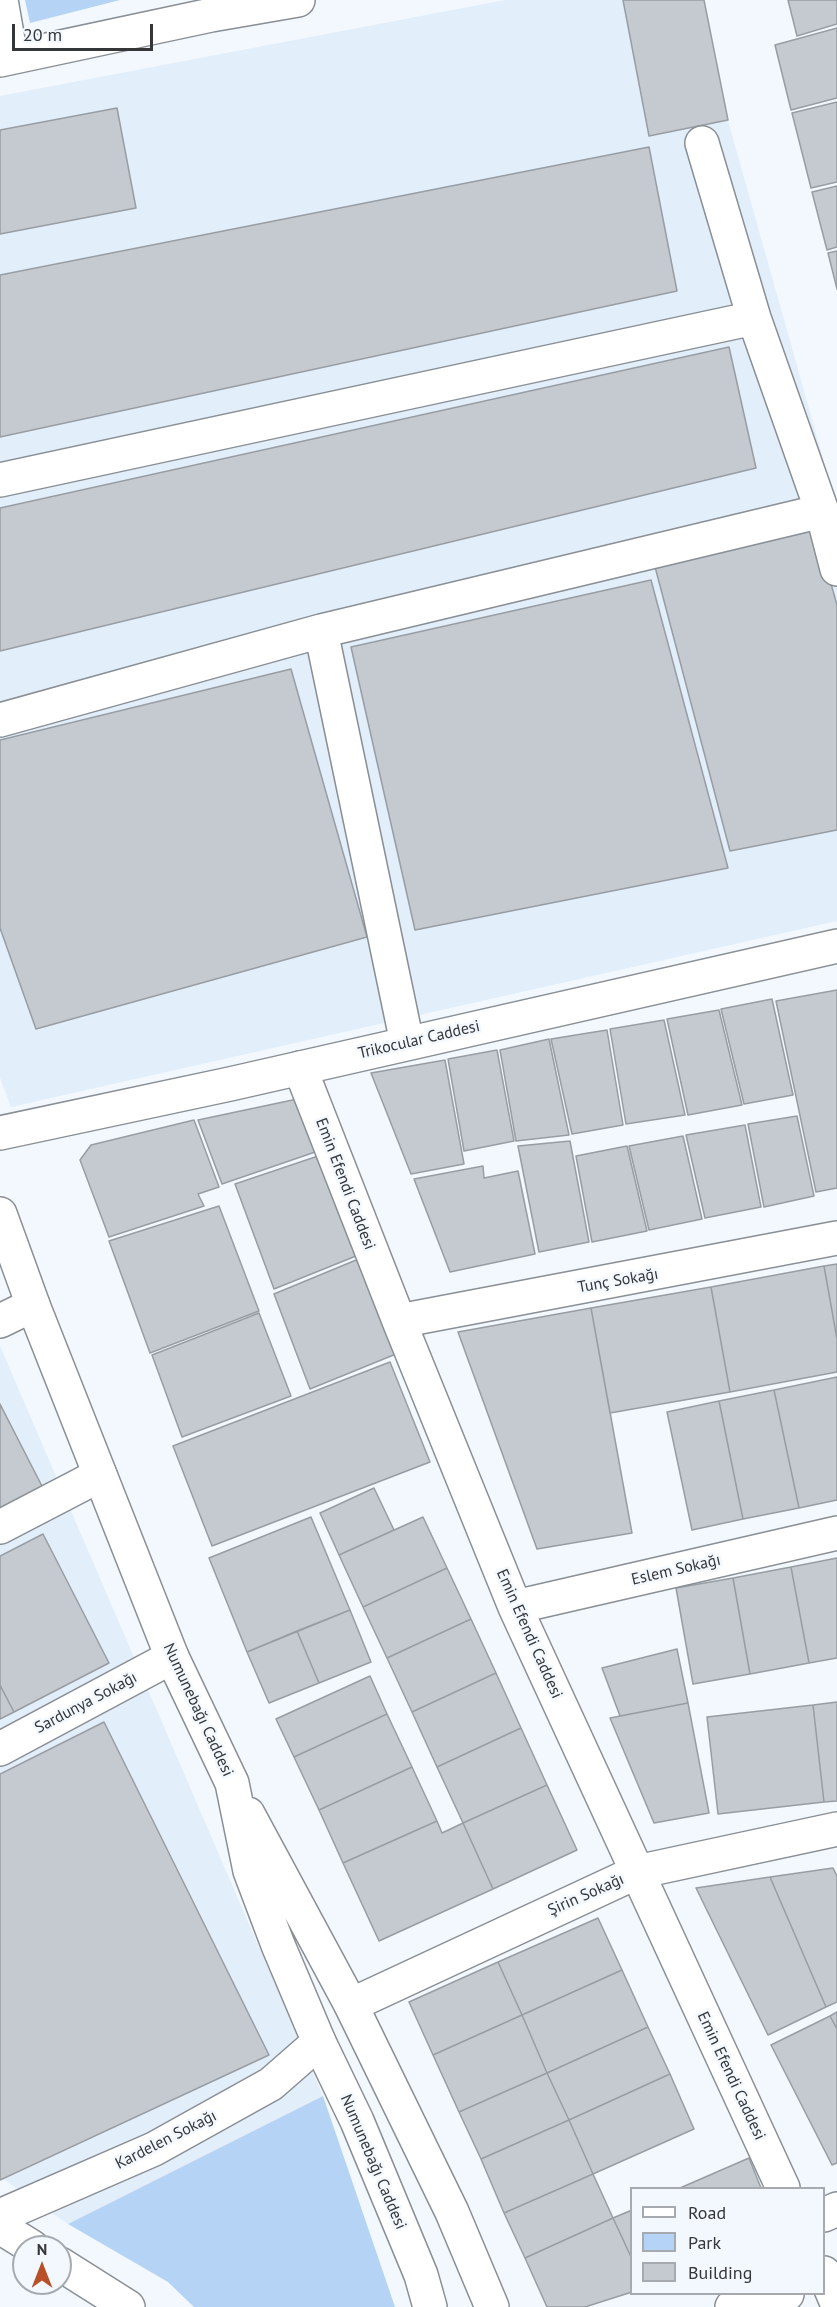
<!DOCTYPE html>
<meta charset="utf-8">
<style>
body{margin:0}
#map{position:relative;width:837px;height:2307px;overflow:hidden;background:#f2f8fe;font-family:"PT Sans",sans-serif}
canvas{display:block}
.legend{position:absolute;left:630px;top:2187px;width:195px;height:108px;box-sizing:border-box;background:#f2f8fe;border:2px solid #a6aaaf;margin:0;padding:8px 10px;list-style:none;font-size:18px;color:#343638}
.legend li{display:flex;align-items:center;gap:12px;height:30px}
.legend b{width:30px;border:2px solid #a6aaaf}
.north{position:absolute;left:12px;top:2235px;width:60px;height:60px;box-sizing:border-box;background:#f2f8fe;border:2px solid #a6aaaf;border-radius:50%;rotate:0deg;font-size:16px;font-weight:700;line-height:24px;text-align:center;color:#343638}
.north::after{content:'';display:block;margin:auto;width:21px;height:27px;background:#b75029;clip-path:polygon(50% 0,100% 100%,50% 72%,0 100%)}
.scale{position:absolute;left:12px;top:24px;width:141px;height:27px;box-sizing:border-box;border:3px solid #343638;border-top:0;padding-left:8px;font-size:18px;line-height:21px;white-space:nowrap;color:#343638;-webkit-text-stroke:4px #f2f8fe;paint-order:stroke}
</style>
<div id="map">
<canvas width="837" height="2307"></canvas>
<ul class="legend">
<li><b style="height:8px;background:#fff"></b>Road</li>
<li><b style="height:16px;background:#b5d3f4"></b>Park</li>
<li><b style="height:16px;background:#c4cad0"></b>Building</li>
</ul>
<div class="north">N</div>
<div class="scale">20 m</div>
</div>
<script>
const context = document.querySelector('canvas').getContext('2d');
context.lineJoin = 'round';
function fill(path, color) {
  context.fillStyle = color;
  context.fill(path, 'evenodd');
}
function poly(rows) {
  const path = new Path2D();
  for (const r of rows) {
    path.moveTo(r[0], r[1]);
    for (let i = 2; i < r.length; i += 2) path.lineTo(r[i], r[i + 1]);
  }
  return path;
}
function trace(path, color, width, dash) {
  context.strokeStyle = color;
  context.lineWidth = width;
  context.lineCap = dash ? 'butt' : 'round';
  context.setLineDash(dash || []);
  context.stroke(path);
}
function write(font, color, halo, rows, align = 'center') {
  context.font = font + ' "PT Sans",sans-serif';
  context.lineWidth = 5;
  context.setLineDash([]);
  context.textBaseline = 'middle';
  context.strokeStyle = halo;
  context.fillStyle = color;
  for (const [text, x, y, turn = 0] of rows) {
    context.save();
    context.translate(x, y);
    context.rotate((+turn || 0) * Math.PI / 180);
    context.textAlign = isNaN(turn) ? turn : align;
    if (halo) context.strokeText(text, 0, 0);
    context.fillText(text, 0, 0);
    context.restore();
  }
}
const built = poly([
 [505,0,694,0,837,508,837,921,11,1107,0,1078,0,96],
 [0,1346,323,2096,68,2224,0,2177]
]);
const green = poly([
 [25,0,120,0,30,23],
 [323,2096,395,2307,194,2307,168,2282,68,2224]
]);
const building = poly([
 [623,0,704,0,728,120,649,136,623,0],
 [788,0,837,0,837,24,797,36,788,0],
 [837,28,837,98,791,110,775,45,837,28],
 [837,102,837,182,811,188,792,113,837,102],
 [117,108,136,208,0,234,0,130,117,108],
 [649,147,677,291,0,437,0,275,649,147],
 [837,186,837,247,827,250,812,192,837,186],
 [837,251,837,289,828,253,837,251],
 [729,347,756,468,0,651,0,508,729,347],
 [815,527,837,605,837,830,730,851,654,563,815,527],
 [651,580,728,868,415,930,351,647,651,580],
 [291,669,367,937,36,1029,0,928,0,740,291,669],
 [837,990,837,1188,816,1192,776,1001,837,990],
 [772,999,793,1095,744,1104,721,1009,772,999],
 [719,1010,742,1105,688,1115,667,1019,719,1010],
 [664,1020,685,1115,626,1124,610,1029,664,1020],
 [607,1030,623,1125,572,1134,551,1039,607,1030],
 [549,1039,569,1135,516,1141,500,1050,549,1039],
 [497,1050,514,1141,464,1151,448,1059,497,1050],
 [445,1060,464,1164,411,1174,371,1073,445,1060],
 [302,1098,321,1150,222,1184,198,1120,302,1098],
 [797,1116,814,1196,764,1207,748,1124,797,1116],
 [194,1120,219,1187,198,1194,204,1206,109,1237,80,1160,91,1145,194,1120],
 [745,1125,761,1207,705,1218,686,1135,745,1125],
 [683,1136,702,1219,649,1230,629,1146,683,1136],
 [570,1141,589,1242,539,1252,518,1146,570,1141],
 [627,1146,647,1231,592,1242,576,1156,627,1146],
 [324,1154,361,1254,274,1289,235,1184,324,1154],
 [483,1166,484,1178,518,1171,535,1254,450,1272,414,1179,483,1166],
 [219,1206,259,1311,150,1353,109,1241,219,1206],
 [361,1258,396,1354,310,1389,274,1294,361,1258],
 [837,1264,837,1339,824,1266,837,1264],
 [824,1266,837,1339,837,1372,730,1392,711,1287,824,1266],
 [711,1287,730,1392,610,1413,591,1308,711,1287],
 [591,1308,632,1533,537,1549,458,1332,591,1308],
 [259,1313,291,1396,182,1437,152,1355,259,1313],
 [390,1362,430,1462,212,1546,173,1446,390,1362],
 [837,1377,837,1500,799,1508,774,1390,837,1377],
 [774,1390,799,1508,743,1519,719,1401,774,1390],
 [719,1401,743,1519,692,1530,667,1412,719,1401],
 [0,1404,45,1492,0,1515,0,1404],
 [374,1488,394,1530,339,1555,320,1513,374,1488],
 [311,1517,350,1610,247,1652,209,1558,311,1517],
 [423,1517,447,1568,363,1607,339,1555,423,1517],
 [43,1534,109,1663,14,1712,0,1685,0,1556,43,1534],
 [837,1558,837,1658,809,1663,791,1567,837,1558],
 [791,1567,809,1663,750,1674,733,1578,791,1567],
 [447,1568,471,1619,387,1658,363,1607,447,1568],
 [733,1578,750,1674,693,1684,676,1588,733,1578],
 [350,1610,371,1662,319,1683,297,1631,350,1610],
 [471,1619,496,1673,412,1712,387,1658,471,1619],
 [297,1631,319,1683,269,1703,247,1652,297,1631],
 [677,1649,688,1703,620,1716,602,1668,677,1649],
 [496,1673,521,1728,437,1767,412,1712,496,1673],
 [370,1676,387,1714,294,1757,276,1719,370,1676],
 [0,1685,14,1712,0,1719,0,1685],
 [837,1702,837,1801,824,1802,813,1705,837,1702],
 [688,1703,709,1813,654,1823,610,1718,688,1703],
 [813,1705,824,1802,718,1814,707,1717,813,1705],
 [387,1714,412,1767,319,1810,294,1757,387,1714],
 [104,1722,269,2055,0,2180,0,1774,104,1722],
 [521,1728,547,1785,463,1823,437,1767,521,1728],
 [412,1767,437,1821,343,1863,319,1810,412,1767],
 [547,1785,577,1850,493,1889,463,1823,547,1785],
 [437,1821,442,1833,463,1823,493,1889,379,1941,343,1863,437,1821],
 [833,1868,837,1876,837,2002,826,2007,770,1877,833,1868],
 [770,1877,826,2007,768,2035,696,1888,770,1877],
 [598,1918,622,1970,522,2015,498,1962,598,1918],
 [498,1962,522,2015,433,2055,409,2002,498,1962],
 [622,1970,648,2027,547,2073,522,2015,622,1970],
 [837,2012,837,2029,830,2016,837,2012],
 [522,2015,547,2073,459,2112,433,2055,522,2015],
 [830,2016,837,2029,837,2163,832,2165,771,2045,830,2016],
 [648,2027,670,2074,569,2120,547,2073,648,2027],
 [547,2073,569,2120,481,2159,459,2112,547,2073],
 [670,2074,694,2129,593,2174,569,2120,670,2074],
 [569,2120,593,2174,504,2213,481,2159,569,2120],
 [749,2158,761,2188,680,2188,749,2158],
 [593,2174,613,2218,525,2258,504,2213,593,2174],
 [632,2210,632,2259,613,2218,632,2210],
 [613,2218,632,2259,632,2292,585,2307,547,2307,525,2258,613,2218]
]);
const minor = poly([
 [1,0,11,57],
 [0,60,211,15,298,0],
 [702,143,754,318,822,511,837,569],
 [0,480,754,318],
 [321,631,407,1043],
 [0,720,321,631,822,511],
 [300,1068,399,1321,515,1607,783,2188],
 [0,1321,33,1305],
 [399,1321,837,1238],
 [0,1527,100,1475],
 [515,1607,837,1533],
 [0,1749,172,1657],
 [351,2005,637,1872,837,1829],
 [824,2215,837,2209],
 [0,2216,154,2149,271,2084,319,2042],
 [824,2273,837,2303],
 [732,2307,787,2294]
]);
const tertiary = poly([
 [0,1133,230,1084,837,946]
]);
const primary = poly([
 [0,1214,33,1305,172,1657,232,1783,250,1871,278,1945,319,2042,357,2121,421,2275,430,2307],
 [248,1814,351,2005,452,2212,492,2307],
 [0,2227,32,2247],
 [60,2264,128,2307]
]);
const streetNames = [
 ["Trikocular Caddesi",419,1040,-13],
 ["Emin Efendi Caddesi",345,1184,69],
 ["Tunç Sokağı",618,1281,-10],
 ["Eslem Sokağı",676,1570,-13],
 ["Emin Efendi Caddesi",529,1634,66],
 ["Sardunya Sokağı",86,1703,-28],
 ["Numunebağı Caddesi",198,1710,65],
 ["Şirin Sokağı",586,1895,-24],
 ["Emin Efendi Caddesi",731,2076,65],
 ["Kardelen Sokağı",166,2140,-27],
 ["Numunebağı Caddesi",373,2162,67]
];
fill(built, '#e3eefb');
fill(green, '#b5d3f4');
fill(building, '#c4cad0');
trace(building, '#989da3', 1.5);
trace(minor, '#898f94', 36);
trace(tertiary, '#898f94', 36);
trace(primary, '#898f94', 36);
trace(minor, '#fff', 33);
trace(tertiary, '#fff', 33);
trace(primary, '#fff', 33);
write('16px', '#343638', '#f2f8fe', streetNames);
</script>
